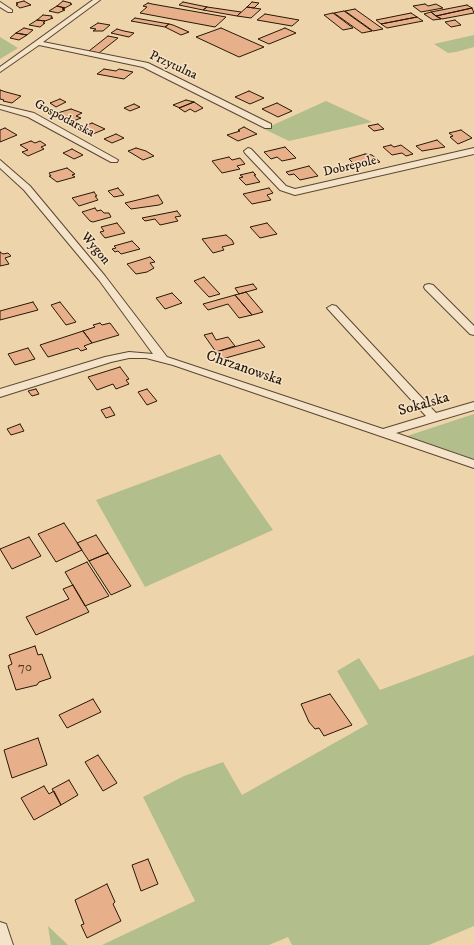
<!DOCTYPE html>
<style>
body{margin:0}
canvas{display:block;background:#eed4aa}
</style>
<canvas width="474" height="945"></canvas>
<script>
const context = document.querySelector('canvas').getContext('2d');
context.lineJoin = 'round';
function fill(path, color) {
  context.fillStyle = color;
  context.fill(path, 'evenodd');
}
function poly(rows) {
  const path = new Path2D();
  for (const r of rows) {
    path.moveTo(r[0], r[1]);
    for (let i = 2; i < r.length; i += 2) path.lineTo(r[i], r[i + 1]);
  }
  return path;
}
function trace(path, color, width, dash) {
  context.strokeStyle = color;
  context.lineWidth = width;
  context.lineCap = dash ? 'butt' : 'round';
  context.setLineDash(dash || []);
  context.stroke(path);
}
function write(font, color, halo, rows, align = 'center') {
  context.font = font + ' "IM FELL DW Pica",serif';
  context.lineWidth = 3;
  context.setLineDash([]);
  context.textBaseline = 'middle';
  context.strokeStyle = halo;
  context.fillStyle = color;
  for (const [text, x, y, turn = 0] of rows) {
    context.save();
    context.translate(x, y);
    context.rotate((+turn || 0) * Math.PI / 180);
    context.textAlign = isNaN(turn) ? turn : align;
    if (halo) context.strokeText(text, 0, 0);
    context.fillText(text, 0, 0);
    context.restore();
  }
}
const green = poly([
 [474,35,474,47,456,52,448,53,434,44],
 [0,37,18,48,0,59],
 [326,101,372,122,289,141,264,129],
 [474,414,474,460,404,437],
 [220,454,273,530,145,587,96,500],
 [474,655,474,926,429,945,292,945,288,937,269,945,102,945,195,901,143,797,184,776,223,762,242,795,368,724,337,671,359,658,380,690],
 [48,926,68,945,51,945]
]);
const building = poly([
 [24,1,31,5,20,8,16,5,18,4,16,3,24,1],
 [63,1,71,3,70,4,72,4,65,8,57,6,63,1],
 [183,2,207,7,203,10,179,5,183,2],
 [252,2,259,3,254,8,247,7,252,2],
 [148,3,152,4,226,17,215,27,140,13,147,7,143,6,148,3],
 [425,4,428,6,436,4,443,8,421,12,413,6,425,4],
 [467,5,472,8,436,16,431,12,467,5],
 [57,6,65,8,62,9,65,10,58,13,49,11,57,6],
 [207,7,241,12,237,16,203,10,207,7],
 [247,7,261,9,251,18,237,16,247,7],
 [472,8,474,13,442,19,436,16,472,8],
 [355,9,383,29,373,31,345,11,355,9],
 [344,11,372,31,362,33,334,13,344,11],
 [431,12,436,16,441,19,433,20,424,14,431,12],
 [333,13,353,28,343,30,324,15,333,13],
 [411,13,417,17,381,24,376,20,411,13],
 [265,14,299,20,292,26,257,20,265,14],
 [43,15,52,16,51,18,53,18,45,21,37,20,43,15],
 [417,17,423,21,387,28,381,24,417,17],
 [135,18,169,24,165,27,131,21,135,18],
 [37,20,45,21,43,23,45,23,40,27,29,25,37,20],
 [455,20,461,25,451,27,445,22,455,20],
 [98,23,110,25,103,31,93,31,96,29,90,28,98,23],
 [169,24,173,25,189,32,181,35,165,27,169,24],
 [24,28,33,30,27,35,16,33,24,28],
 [221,28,264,47,239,57,196,37,221,28],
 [285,28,296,33,269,44,258,39,285,28],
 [117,29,124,31,134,33,129,37,111,33,117,29],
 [16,33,27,35,19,40,10,38,16,33],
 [108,36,118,38,99,53,89,51,108,36],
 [104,69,116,71,119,69,133,72,124,79,97,74,104,69],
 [0,90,6,92,21,96,12,103,3,101,4,100,0,99,0,90],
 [249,91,264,98,250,104,235,97,249,91],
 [60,99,66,102,56,107,50,103,60,99],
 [186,100,194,102,179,108,180,108,173,105,186,100],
 [194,102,203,108,195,112,190,109,185,112,179,108,194,102],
 [277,103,292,111,278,117,262,109,277,103],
 [134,104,140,107,130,111,124,108,134,104],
 [71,109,82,113,76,116,81,118,71,122,54,114,71,109],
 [92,123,105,129,93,134,80,128,92,123],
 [378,124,384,129,374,131,368,126,378,124],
 [244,127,257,134,238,141,227,135,240,131,238,130,244,127],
 [5,128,17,135,0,142,0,130,5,128],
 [461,130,472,138,458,144,450,137,453,136,449,133,461,130],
 [116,134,124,138,112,143,104,139,116,134],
 [437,140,445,147,422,151,416,146,437,140],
 [31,141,35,143,40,141,46,145,41,147,44,149,28,156,22,152,28,150,20,145,31,141],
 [391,145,394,147,401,145,413,154,406,156,402,153,392,155,383,147,391,145],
 [285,147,296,158,282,161,277,157,271,159,264,152,285,147],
 [136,148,146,151,154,156,143,160,128,151,136,148],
 [72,149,83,155,74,159,63,153,72,149],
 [365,154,372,155,380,162,357,167,349,159,365,154],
 [229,157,232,160,240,158,245,164,237,166,240,169,222,173,212,161,229,157],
 [309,166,318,176,300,180,294,174,289,175,286,172,309,166],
 [67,168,75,174,72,175,75,177,57,182,49,176,51,176,49,173,67,168],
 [253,172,256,175,254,175,260,182,246,185,239,178,243,177,240,175,253,172],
 [118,188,124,195,114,197,108,191,118,188],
 [269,188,273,193,267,195,271,200,252,204,243,194,269,188],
 [94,192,97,196,95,196,98,200,79,206,72,198,94,192],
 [158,195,163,203,159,205,131,209,125,203,158,195],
 [95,208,97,211,101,210,104,213,109,213,111,217,93,222,90,221,82,212,95,208],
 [177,211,181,216,175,217,178,221,160,225,155,219,145,221,142,218,177,211],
 [117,223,125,233,105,238,100,232,104,231,101,227,117,223],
 [267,223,277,234,260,238,250,227,267,223],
 [226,235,232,240,234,244,222,247,224,250,213,253,202,239,226,235],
 [132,241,140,249,121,254,118,251,115,252,112,249,116,248,114,246,132,241],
 [0,252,3,254,8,253,11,256,5,258,9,264,0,266,0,252],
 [150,257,155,262,150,263,154,268,147,272,136,274,127,264,150,257],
 [204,277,220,294,209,297,194,281,204,277],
 [253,284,257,289,239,294,235,288,253,284],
 [246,292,263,312,252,315,235,295,246,292],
 [172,293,182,303,165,309,156,298,172,293],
 [235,295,252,315,239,318,228,304,208,310,203,304,235,295],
 [33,302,38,310,0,320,0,311,33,302],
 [60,302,76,322,66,325,51,305,60,302],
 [100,323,102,325,110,323,119,335,92,343,83,331,95,327,93,325,100,323],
 [83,331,92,343,84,346,87,349,81,351,78,348,48,357,40,345,83,331],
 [212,333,216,340,228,337,235,346,216,352,204,335,212,333],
 [259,340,265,347,222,359,216,352,259,340],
 [28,348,35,359,15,365,8,354,28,348],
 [120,367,129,379,126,380,129,384,116,389,113,384,97,390,88,377,120,367],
 [36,389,39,394,32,396,28,391,36,389],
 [147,389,157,401,147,405,138,392,147,389],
 [110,407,115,415,106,418,101,410,110,407],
 [20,424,24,431,11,435,7,429,20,424],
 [64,523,82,550,56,562,38,534,64,523],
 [96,535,108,553,89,561,77,543,96,535],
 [29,537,41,556,12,569,0,549,29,537],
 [108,553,131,586,111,595,89,561,108,553],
 [87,562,109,596,85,606,65,572,87,562],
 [73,585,89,612,36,635,26,617,69,599,63,589,73,585],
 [35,646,38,655,42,654,51,678,39,682,37,685,16,690,8,666,12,664,9,655,35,646],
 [330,694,352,725,324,736,319,728,315,729,309,722,301,704,330,694],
 [93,699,101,712,67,728,59,715,93,699],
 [38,738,47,765,12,778,4,750,38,738],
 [98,755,117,783,103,791,85,762,98,755],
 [69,780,78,795,61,805,52,789,69,780],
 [44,786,49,794,54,791,61,805,34,820,21,798,44,786],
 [148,859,158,884,141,891,132,865,148,859],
 [107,884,115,902,113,904,121,921,87,938,81,925,84,924,75,900,107,884]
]);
const minor = poly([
 [93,0,100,0,43,42,148,63,271,124,271,128,265,128,143,67,39,45,0,72,0,67,93,0],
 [0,2,12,10,12,12,8,12,0,7,0,2],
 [0,105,34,113,118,160,117,162,111,162,28,117,0,109,0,105],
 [248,148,251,149,286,186,295,189,474,148,474,154,295,195,280,190,245,153,244,151,248,148],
 [0,160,30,186,105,276,167,357,383,429,426,416,327,308,332,305,336,306,436,413,474,402,474,410,396,433,474,460,474,468,173,365,146,358,129,358,111,362,0,397,0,389,105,357,129,352,153,354,99,280,24,190,0,168,0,160],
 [429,284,433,285,474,326,474,335,470,334,425,289,424,287,425,285,429,284],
 [0,922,6,924,13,945,0,945,0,922]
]);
const farStreetnames = [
 ["Przytulna",173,66,25],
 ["Gospodarska",64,119,28],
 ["Dobrepole",350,167,-13],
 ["Wygon",95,249,50]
];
const numberNames = [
 ["70",25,668]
];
const streetNames = [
 ["Chrzanowska",244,369,19],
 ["Sokalska",424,405,-16]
];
fill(green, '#b3be8d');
fill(building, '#e8b08a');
trace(building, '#281807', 1);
trace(minor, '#5a4730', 2);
fill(minor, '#f4e3c8');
write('13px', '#281807', '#f4e3c8', farStreetnames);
write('13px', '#583e28', null, numberNames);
write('15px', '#281807', '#f4e3c8', streetNames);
</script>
